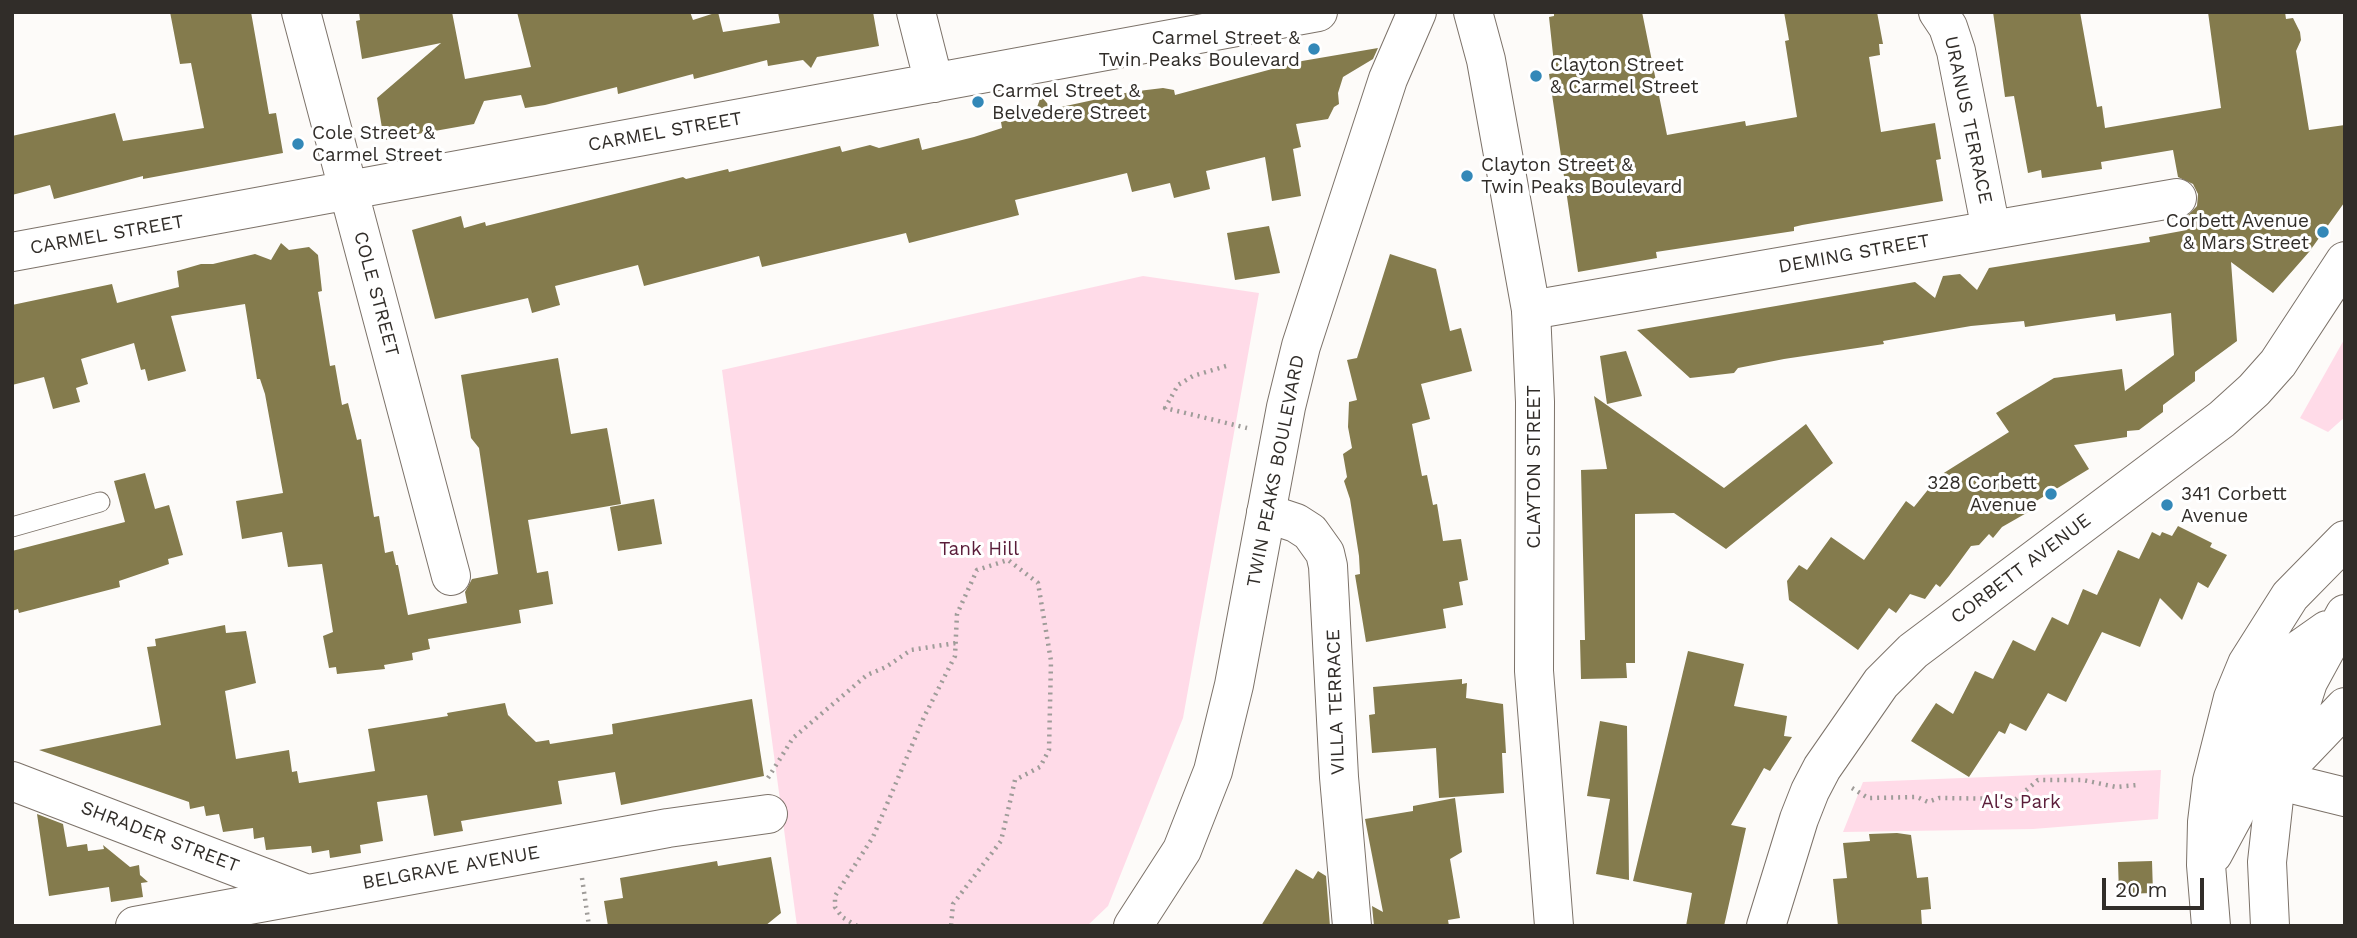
<!DOCTYPE html>
<style>
body{margin:0}
#map{position:relative;width:2357px;height:938px;overflow:hidden;background:#fdfbf9;font-family:"Work Sans",sans-serif}
canvas{display:block}
.frame{position:absolute;inset:0;border:14px solid #312d29;pointer-events:none}
.scale{position:absolute;left:2102px;top:878px;width:102px;height:32px;box-sizing:border-box;border:4px solid #312d29;border-top:0;padding-left:9px;font-size:21px;line-height:24px;white-space:nowrap;color:#312d29;-webkit-text-stroke:5px #fff;paint-order:stroke}
</style>
<div id="map">
<canvas width="2357" height="938"></canvas>
<div class="frame"></div>
<div class="scale">20 m</div>
</div>
<script>
const context = document.querySelector('canvas').getContext('2d');
context.lineJoin = 'round';
function fill(path, color) {
  context.fillStyle = color;
  context.fill(path, 'evenodd');
}
function poly(rows) {
  const path = new Path2D();
  for (const r of rows) {
    path.moveTo(r[0], r[1]);
    for (let i = 2; i < r.length; i += 2) path.lineTo(r[i], r[i + 1]);
  }
  return path;
}
function trace(path, color, width, dash) {
  context.strokeStyle = color;
  context.lineWidth = width;
  context.lineCap = dash ? 'butt' : 'round';
  context.setLineDash(dash || []);
  context.stroke(path);
}
function write(font, color, halo, rows, align = 'center') {
  context.font = font + ' "Work Sans",sans-serif';
  context.lineWidth = 6;
  context.setLineDash([]);
  context.textBaseline = 'middle';
  context.strokeStyle = halo;
  context.fillStyle = color;
  for (const [text, x, y, turn = 0] of rows) {
    context.save();
    context.translate(x, y);
    context.rotate((+turn || 0) * Math.PI / 180);
    context.textAlign = isNaN(turn) ? turn : align;
    if (halo) context.strokeText(text, 0, 0);
    context.fillText(text, 0, 0);
    context.restore();
  }
}
const green = poly([
 [1143,276,1259,293,1183,718,1108,906,1087,926,797,926,722,370],
 [2345,338,2345,417,2328,432,2300,418],
 [2161,770,2158,819,2033,829,1843,832,1863,782]
]);
const building = poly([
 [170,12,251,12,269,114,276,113,283,153,143,179,143,176,54,199,50,185,12,195,12,136,115,113,123,141,204,128,191,63,180,64],
 [359,12,452,12,465,79,531,67,517,12,690,12,693,20,718,12,723,32,780,23,778,12,873,12,879,46,817,57,811,68,803,60,768,66,767,60,694,79,693,74,618,94,617,87,545,105,525,108,521,95,484,101,474,124,384,140,377,98,441,43,362,59,356,21,360,20],
 [1554,12,1642,12,1667,135,1745,121,1746,126,1797,117,1785,41,1789,40,1784,12,1877,12,1883,44,1879,44,1880,55,1869,57,1881,132,1935,123,1941,159,1936,160,1943,201,1802,225,1794,227,1794,231,1656,252,1657,258,1578,272,1549,74,1555,73,1549,17,1554,16],
 [1993,12,2080,12,2097,107,2102,106,2105,128,2221,108,2208,12,2285,12,2286,19,2293,18,2300,32,2301,40,2296,51,2309,130,2345,125,2344,203,2309,252,2273,293,2231,262,2237,341,2195,372,2195,381,2163,405,2163,412,2139,430,2127,431,2127,437,2074,445,2089,469,2028,506,2030,511,2002,527,1993,538,1989,534,1979,545,1971,546,1949,576,1940,587,1936,584,1925,599,1910,594,1896,613,1889,608,1858,650,1789,600,1787,581,1799,565,1807,570,1831,537,1864,560,1906,501,1914,507,1939,476,2009,432,1996,413,2054,378,2122,369,2125,391,2174,355,2171,313,2116,321,2115,314,2025,327,2024,321,1971,326,1883,341,1884,344,1784,359,1738,368,1734,373,1690,378,1637,330,1915,282,1935,298,1943,276,1960,274,1977,290,1989,268,2150,242,2149,237,2187,230,2185,218,2197,206,2198,194,2193,184,2178,177,2173,150,2101,162,2102,169,2042,178,2041,170,2028,173,2014,96,2005,97],
 [1378,48,1373,59,1343,77,1338,93,1339,104,1334,107,1328,119,1296,124,1301,147,1293,149,1301,196,1272,201,1265,157,1206,171,1210,189,1174,198,1170,183,1132,192,1127,173,1015,200,1019,215,909,243,906,233,762,267,759,256,644,286,638,265,555,286,560,305,532,313,528,298,435,319,412,230,461,216,464,228,485,222,486,226,683,177,686,179,728,169,729,172,840,146,842,152,870,145,879,148,919,138,922,150,974,137,1002,128,1001,122,1035,113,1041,96,1052,109,1130,92,1163,88,1174,90,1175,95,1302,61],
 [1269,226,1280,273,1235,280,1227,233],
 [281,243,289,250,309,247,318,255,322,291,318,292,330,366,335,365,342,405,348,403,357,440,361,439,374,517,379,516,385,553,393,551,396,565,398,565,408,615,467,603,465,592,472,579,498,574,479,448,471,438,461,375,558,358,571,434,607,428,621,504,528,520,537,573,548,571,553,604,519,610,521,623,428,639,430,649,412,653,413,660,384,665,385,669,337,674,336,667,329,668,323,636,333,632,322,564,288,567,282,532,242,539,236,501,283,493,265,394,260,379,257,379,245,304,171,316,186,371,148,381,145,369,141,370,134,343,81,359,88,384,76,388,80,402,53,409,44,377,12,385,12,305,112,284,117,303,179,287,177,271,201,264,213,264,255,254,271,260],
 [1390,254,1436,269,1450,331,1461,328,1472,371,1421,384,1430,419,1412,424,1422,476,1427,475,1433,505,1437,504,1443,541,1461,539,1468,580,1459,582,1463,605,1443,609,1446,628,1366,642,1355,575,1360,574,1359,556,1350,499,1344,481,1347,477,1343,454,1352,448,1348,427,1349,402,1357,400,1347,360,1357,358],
 [1626,351,1642,396,1607,404,1600,356],
 [1594,396,1724,488,1806,424,1833,463,1726,549,1674,513,1635,514,1635,663,1626,663,1627,678,1581,679,1580,640,1585,640,1581,470,1607,469],
 [145,473,155,509,169,505,183,555,168,559,169,564,119,581,120,587,19,613,18,609,12,611,12,551,125,522,114,481],
 [654,499,662,544,618,551,610,507],
 [2178,526,2212,543,2210,547,2227,555,2208,588,2198,582,2182,620,2160,598,2140,647,2102,632,2066,702,2048,693,2026,731,2010,723,2005,734,1999,731,1969,777,1911,741,1936,703,1953,714,1975,671,1993,679,2013,640,2035,651,2052,617,2068,625,2083,589,2097,595,2118,550,2139,559,2152,532,2160,536,2162,532,2172,536],
 [225,625,226,633,246,631,256,683,225,691,236,759,289,750,292,772,297,771,299,783,375,771,368,729,448,716,447,713,505,703,508,715,536,742,549,740,550,744,613,734,612,724,752,699,764,776,621,805,615,772,558,781,562,804,461,821,463,831,434,836,427,795,377,802,383,841,360,845,361,853,330,858,329,850,312,853,311,846,266,850,264,837,254,839,253,828,223,832,219,814,206,816,204,806,190,809,189,802,39,750,161,725,147,647,156,646,155,639],
 [1688,651,1744,664,1734,706,1787,716,1784,736,1792,737,1770,771,1764,768,1731,825,1746,828,1724,926,1686,926,1692,893,1633,881],
 [1462,679,1462,684,1467,683,1466,698,1503,704,1506,753,1502,753,1504,793,1439,798,1436,748,1372,753,1369,715,1375,714,1373,687],
 [1600,721,1627,726,1629,880,1596,874,1610,799,1587,796],
 [1455,798,1462,852,1450,859,1460,918,1448,920,1449,926,1374,926,1372,906,1383,912,1365,819,1413,811,1413,806],
 [37,814,63,824,67,847,87,844,88,851,104,849,103,845,130,867,139,865,140,875,148,882,141,883,143,897,111,902,109,887,49,896],
 [1897,833,1911,835,1917,878,1928,877,1931,909,1921,910,1922,926,1838,926,1833,879,1847,878,1843,843,1870,841,1869,834],
 [771,857,781,913,765,926,608,926,604,901,623,898,620,878,717,861,718,866],
 [2152,861,2153,893,2119,894,2118,862],
 [1296,869,1313,879,1318,871,1326,876,1330,926,1261,926]
]);
const path = poly([
 [1226,366,1193,376,1178,385,1165,408,1247,428],
 [768,778,793,738,867,675,886,667,911,650,956,643],
 [1852,788,1868,798,1917,797,1928,802,1939,798,2016,799,2038,780,2083,780,2116,787,2137,785],
 [582,878,589,926],
 [857,926,842,917,835,907,835,896,873,837,924,717,955,656,957,614,977,570,1008,560,1038,583,1051,661,1049,750,1040,767,1015,780,1001,841,953,904,951,926]
]);
const service = poly([
 [12,527,100,502]
]);
const minor = poly([
 [301,12,451,576],
 [916,12,934,83],
 [1938,12,1948,27,1956,51,1991,230],
 [12,252,1318,12],
 [1531,310,2177,198],
 [1266,513,1296,523,1310,532,1325,553,1328,566,1339,777,1352,926],
 [2276,780,2345,797],
 [12,781,307,894],
 [135,926,668,828,768,814],
 [1766,926,1799,819,1810,791,1822,768,1881,683,1913,651,2222,419,2254,390,2278,363,2345,261]
]);
const secondary = poly([
 [1473,12,1486,60,1531,310,1535,402,1534,671,1554,926],
 [1133,926,1182,850,1213,771,1234,685,1286,407,1301,346,1388,79,1417,12]
]);
const primary = poly([
 [2282,773,2345,707],
 [2213,854,2234,815,2263,712,2277,678,2300,649,2327,630],
 [2211,926,2206,865,2207,822,2212,781,2233,698,2247,664,2290,596,2345,540],
 [2270,926,2267,862,2276,780,2308,682,2345,614]
]);
const markers = [
 [1314,49,7,"#3388b8"],
 [1536,76,7,"#3388b8"],
 [978,102,7,"#3388b8"],
 [298,144,7,"#3388b8"],
 [1467,176,7,"#3388b8"],
 [2323,232,7,"#3388b8"],
 [2051,494,7,"#3388b8"],
 [2167,505,7,"#3388b8"]
];
const poiNames = [
 ["Carmel Street &",1300,38,"right"],
 ["Twin Peaks Boulevard",1300,60,"right"],
 ["Clayton Street",1550,65],
 ["& Carmel Street",1550,87],
 ["Carmel Street &",992,91],
 ["Belvedere Street",992,113],
 ["Cole Street &",312,133],
 ["Carmel Street",312,155],
 ["Clayton Street &",1481,165],
 ["Twin Peaks Boulevard",1481,187],
 ["Corbett Avenue",2309,221,"right"],
 ["& Mars Street",2309,243,"right"],
 ["328 Corbett",2037,483,"right"],
 ["Avenue",2037,505,"right"],
 ["341 Corbett",2181,494],
 ["Avenue",2181,516]
];
const streetNames = [
 ["URANUS TERRACE",1968,120,78],
 ["CARMEL STREET",665,132,-10],
 ["CARMEL STREET",107,235,-10],
 ["DEMING STREET",1854,254,-10],
 ["COLE STREET",376,294,75],
 ["CLAYTON STREET",1534,467,-90],
 ["TWIN PEAKS BOULEVARD",1276,471,-79],
 ["CORBETT AVENUE",2021,569,-37],
 ["VILLA TERRACE",1336,702,-92],
 ["SHRADER STREET",160,837,21],
 ["BELGRAVE AVENUE",451,868,-10]
];
const parkNames = [
 ["Tank Hill",979,549],
 ["Al's Park",2021,802]
];
fill(green, '#ffdbe8');
fill(building, '#847b4d');
trace(service, '#7c7269', 21);
trace(minor, '#7c7269', 40);
trace(secondary, '#7c7269', 40);
trace(primary, '#7c7269', 40);
trace(path, '#9f9c99', 4.5, [2, 5]);
trace(service, '#fff', 19);
trace(minor, '#fff', 38);
trace(secondary, '#fff', 38);
trace(primary, '#fff', 38);
for (const [x, y, r, color] of markers) {
  const dot = new Path2D();
  dot.arc(x, y, r, 0, 2 * Math.PI);
  context.fillStyle = color;
  context.fill(dot);
  trace(dot, '#fff', 2.5);
}
write('19px', '#312d29', '#fff', poiNames, 'left');
write('19px', '#312d29', '#fff', streetNames);
write('19px', '#5a1d39', '#fff', parkNames);
</script>
